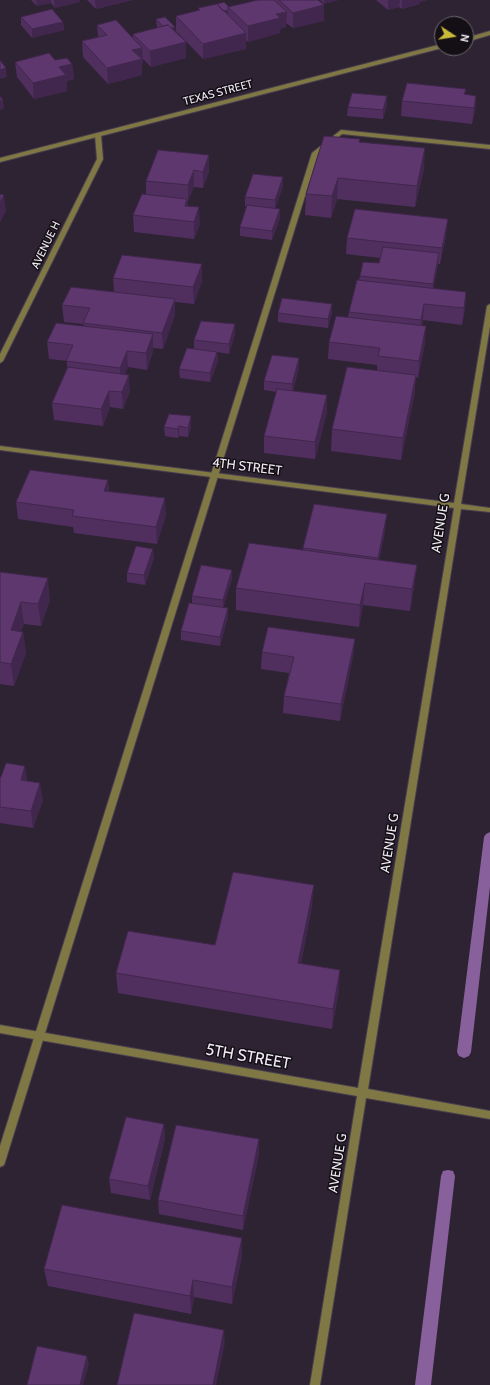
<!DOCTYPE html>
<style>
body{margin:0}
#map{position:relative;width:490px;height:1385px;overflow:hidden;background:#2e2333;font-family:Cabin,sans-serif}
canvas{display:block}
.north{position:absolute;left:434px;top:16px;width:40px;height:40px;box-sizing:border-box;background:#130f15;border:1px solid #6c676e;border-radius:50%;rotate:102deg;font-size:11px;font-weight:700;line-height:16px;text-align:center;color:#f1eaf4}
.north::after{content:'';display:block;margin:auto;width:14px;height:18px;background:#cbba39;clip-path:polygon(50% 0,100% 100%,50% 72%,0 100%)}
</style>
<div id="map">
<canvas width="490" height="1385"></canvas>
<div class="north">N</div>
</div>
<script>
const context = document.querySelector('canvas').getContext('2d');
context.lineJoin = 'round';
function poly(rows) {
  const path = new Path2D();
  for (const r of rows) {
    path.moveTo(r[0], r[1]);
    for (let i = 2; i < r.length; i += 2) path.lineTo(r[i], r[i + 1]);
  }
  return path;
}
function fill(path, color) {
  context.fillStyle = color;
  context.fill(path, 'evenodd');
}
function trace(path, color, width, dash) {
  context.strokeStyle = color;
  context.lineWidth = width;
  context.lineCap = dash ? 'butt' : 'round';
  context.setLineDash(dash || []);
  context.stroke(path);
}
function write(font, color, halo, rows, align = 'center') {
  context.font = font + ' Cabin,sans-serif';
  context.lineWidth = 3;
  context.setLineDash([]);
  context.textBaseline = 'middle';
  context.strokeStyle = halo;
  context.fillStyle = color;
  for (const [text, x, y, turn = 0] of rows) {
    context.save();
    context.translate(x, y);
    context.rotate((+turn || 0) * Math.PI / 180);
    context.textAlign = isNaN(turn) ? turn : align;
    if (halo) context.strokeText(text, 0, 0);
    context.fillText(text, 0, 0);
    context.restore();
  }
}
const stream = poly([
 [490,832,490,887,471,1052,469,1056,464,1058,459,1056,457,1052,484,837,486,834,490,832],
 [448,1170,453,1171,455,1176,431,1385,415,1385,441,1176,443,1171,448,1170]
]);
const service = poly([
 [341,130,490,145,490,149,342,134,318,154,5,1162,4,1165,0,1167,0,1146,312,153,341,130]
]);
const minor = poly([
 [98,133,101,135,103,159,3,361,0,363,0,354,97,159,95,135,98,133],
 [490,304,490,326,461,504,490,508,490,512,461,509,368,1089,490,1111,490,1119,366,1098,320,1385,310,1385,357,1096,0,1033,0,1025,358,1088,454,508,0,450,0,446,454,503,487,306,490,304]
]);
const tertiary = poly([
 [490,31,490,35,466,42,466,38,490,31],
 [442,44,442,48,0,162,0,158,442,44]
]);
const wall = poly([
 [31,0,80,0,80,2,55,8,51,3,37,6],
 [87,0,133,0,96,9],
 [254,0,318,0,324,5,324,21,293,28,286,23,286,27,280,29,280,33,248,42,246,40,246,49,203,59,176,31,176,16,199,10,198,8,229,7,254,1],
 [320,0,338,0,324,4],
 [376,0,427,0,420,2,420,4,402,9,399,7,388,10],
 [21,17,63,22,64,30,32,38,21,25],
 [156,19,176,32,186,42,186,58,151,67,143,59,143,63,142,64,142,75,108,84,83,57,82,41,98,37,97,25,133,38,133,34,157,28],
 [55,60,72,64,74,79,67,81,67,91,34,99,17,77,15,62],
 [466,89,465,94,476,96,475,111,472,124,401,116,402,101],
 [387,105,383,119,347,116,348,107],
 [359,142,424,169,415,207,337,199,331,218,305,215,306,194],
 [158,150,209,172,203,188,194,187,188,201,187,201,188,206,200,224,194,239,134,232,133,215,146,194,146,181],
 [283,177,283,186,275,208,280,218,272,240,240,236,240,227,247,206,245,206,245,197],
 [446,236,440,264,438,264,433,289,466,292,465,309,462,325,423,320,422,326,425,343,418,378,416,377,414,397,401,460,331,451,332,429,377,371,377,365,328,359,329,342,348,317,349,312,359,280,360,276,379,263,380,258,346,254,347,238],
 [202,264,202,281,194,304,175,302,175,315,163,349,153,348,153,351,147,370,128,367,125,374,130,391,123,409,110,407,103,426,54,420,52,403,67,368,67,361,49,359,47,342,84,326,83,324,64,322,62,305,114,292,113,278],
 [332,304,332,313,328,328,278,322,278,313],
 [235,324,235,334,229,354,217,352,218,361,210,382,180,378,179,369,194,349,194,340],
 [299,358,299,367,293,391,327,412,315,459,264,453,264,436,277,392,264,390,264,381],
 [191,426,188,437,179,436,178,438,165,436,164,427],
 [108,480,109,491,166,515,157,544,74,533,73,527,18,519,16,502],
 [385,531,379,560,417,565,414,587,410,611,363,605,359,627,236,610,236,588,303,550,303,548],
 [154,558,145,585,127,582,127,573],
 [0,572,50,600,41,626,24,624,21,631,23,632,26,653,14,686,0,684],
 [232,579,223,607,228,617,220,646,181,640,181,631,192,603,192,596],
 [355,639,353,656,340,721,283,713,284,696,289,673,261,669,262,652],
 [0,777,28,781,43,800,33,828,0,823],
 [312,906,301,964,339,990,332,1029,118,993,116,973,215,945],
 [164,1124,165,1139,150,1200,111,1193,109,1179],
 [259,1154,243,1230,159,1214,158,1200],
 [242,1256,232,1304,194,1297,191,1314,48,1286,44,1269]
]);
const shadedWall = poly([
 [36,0,51,0,51,3,37,6],
 [54,0,80,0,80,2,55,8],
 [95,0,133,0,96,9],
 [324,0,338,0,324,4],
 [388,0,400,0,399,7,388,10],
 [402,0,427,0,420,2,420,4,402,9],
 [324,5,324,21,293,28,293,13],
 [228,10,228,18,222,11],
 [287,12,286,27,280,29,280,33,248,42,248,26,276,14],
 [63,22,64,30,32,38,32,29],
 [175,27,176,35,166,29],
 [246,33,246,49,203,59,203,44],
 [186,42,186,58,151,67,150,51],
 [142,48,143,63,142,64,142,75,108,84,107,68,132,50],
 [72,64,74,79,67,81,67,91,34,99,33,83,59,67],
 [6,68,7,77,0,79,0,70],
 [387,96,387,105,383,119,383,110],
 [476,96,475,111,472,124,474,108],
 [3,100,4,109,0,110,0,101],
 [425,148,424,169,415,207,417,186],
 [209,155,209,172,203,188,203,172],
 [194,170,194,187,188,201,188,185],
 [283,177,283,186,275,209,275,200],
 [338,178,337,199,331,218,332,196],
 [4,195,6,211,0,223,0,203],
 [187,199,188,215,185,222,185,206],
 [199,207,200,224,194,239,194,222],
 [280,209,280,218,272,240,272,231],
 [448,219,446,236,440,264,442,248],
 [439,253,437,270,431,301,433,284],
 [202,264,202,281,194,304,193,287],
 [466,292,465,309,462,325,464,308],
 [175,299,175,315,163,349,162,333],
 [332,304,332,313,328,328,328,319],
 [424,304,423,320,419,337,421,320],
 [235,324,235,334,229,354,229,344],
 [426,326,425,343,418,378,419,361],
 [153,334,153,351,147,370,146,353],
 [127,351,128,367,121,384,120,368],
 [217,352,218,361,210,382,210,373],
 [299,358,299,367,292,393,292,384],
 [129,375,130,391,123,409,122,392],
 [416,375,414,397,401,460,403,438],
 [109,391,110,407,103,426,101,409],
 [327,395,327,412,315,459,315,442],
 [191,416,191,426,188,437,188,428],
 [179,426,179,436,178,438,178,429],
 [108,480,109,497,104,491],
 [165,498,166,515,157,544,156,527],
 [387,514,385,531,376,574,378,558],
 [153,549,154,558,145,585,144,575],
 [417,565,414,587,410,611,412,589],
 [232,570,232,579,223,609,223,600],
 [48,578,50,600,41,626,38,604],
 [365,583,363,605,359,627,360,605],
 [21,602,24,624,14,651,11,630],
 [228,608,228,617,220,646,220,637],
 [23,632,26,653,14,686,11,664],
 [355,639,353,656,340,721,341,704],
 [25,766,28,783,21,780],
 [40,783,43,800,33,828,31,811],
 [314,885,312,906,297,984,298,963],
 [340,970,339,990,332,1029,333,1009],
 [164,1124,165,1139,150,1200,148,1186],
 [259,1139,259,1154,243,1230,243,1216],
 [242,1238,242,1256,232,1304,232,1287],
 [193,1280,194,1297,191,1314,190,1296],
 [224,1330,225,1343,216,1385,213,1385],
 [87,1356,89,1364,83,1385,80,1385]
]);
const building = poly([
 [258,0,274,0,287,12,276,14,280,18,248,26,228,7,258,0],
 [279,0,318,0,324,5,293,13,279,0],
 [224,2,229,7,228,7,228,10,223,11,217,4,224,2],
 [217,4,246,33,203,44,176,16,200,10,198,8,217,4],
 [52,9,63,22,32,29,21,17,52,9],
 [165,17,175,27,171,28,168,25,163,26,156,19,165,17],
 [116,20,142,48,132,50,142,59,107,68,82,41,107,35,97,25,116,20],
 [168,25,186,42,150,51,133,34,168,25],
 [49,53,55,60,67,58,72,64,59,67,66,75,33,83,15,62,49,53],
 [0,60,6,68,0,70,0,60],
 [407,83,466,89,464,94,476,96,474,108,402,101,407,83],
 [352,93,387,96,383,110,348,107,352,93],
 [0,96,3,100,0,101,0,96],
 [324,136,360,139,359,142,425,148,417,186,338,178,332,196,306,194,324,136],
 [158,150,209,155,203,172,194,170,188,185,146,181,158,150],
 [253,174,283,177,275,200,245,197,253,174],
 [0,194,4,195,0,203,0,194],
 [142,194,187,199,185,206,199,207,194,222,133,215,142,194],
 [247,205,280,209,272,231,240,227,247,205],
 [355,209,448,219,442,248,347,238,355,209],
 [383,247,439,253,433,284,360,276,363,262,379,263,383,247],
 [122,255,202,264,193,287,113,278,122,255],
 [357,280,466,292,464,308,424,304,421,320,349,312,357,280],
 [71,287,175,299,162,333,83,323,90,308,62,305,71,287],
 [282,298,332,304,328,319,278,313,282,298],
 [336,316,426,326,419,361,378,356,380,348,329,342,336,316],
 [201,321,235,324,229,344,194,340,201,321],
 [56,323,153,334,146,353,127,351,120,368,66,361,73,345,47,342,56,323],
 [187,348,217,352,210,373,179,369,187,348],
 [272,355,299,358,292,384,264,381,272,355],
 [68,367,129,375,122,392,109,391,101,409,52,403,68,367],
 [347,367,416,375,403,438,332,429,347,367],
 [277,389,327,395,315,442,264,436,277,389],
 [169,414,191,416,188,428,179,426,178,429,164,427,169,414],
 [30,470,108,480,104,491,165,498,156,527,72,516,74,510,16,502,30,470],
 [314,504,387,514,378,558,303,548,314,504],
 [249,543,417,565,412,589,365,583,360,605,236,588,249,543],
 [136,546,153,549,144,575,127,573,136,546],
 [201,565,232,570,223,600,192,596,201,565],
 [0,572,48,578,38,604,21,602,11,630,23,632,11,664,0,662,0,572],
 [189,603,228,608,220,637,181,631,189,603],
 [268,627,355,639,341,704,284,696,294,657,262,652,268,627],
 [6,763,25,766,21,780,40,783,31,811,0,807,0,777,1,777,6,763],
 [233,872,314,885,298,963,340,970,333,1009,116,973,128,931,215,945,233,872],
 [126,1117,164,1124,148,1186,109,1179,126,1117],
 [176,1125,259,1139,243,1216,158,1200,176,1125],
 [62,1205,242,1238,232,1287,193,1280,190,1296,44,1269,62,1205],
 [134,1313,224,1330,213,1385,117,1385,134,1313],
 [37,1346,87,1356,80,1385,27,1385,37,1346]
]);
const farStreetnames = [
 ["TEXAS STREET",218,93,-15],
 ["AVENUE H",46,245,-64]
];
const streetNames = [
 ["4TH STREET",247,467,7],
 ["AVENUE G",441,523,-81],
 ["AVENUE G",390,843,-81],
 ["AVENUE G",338,1163,-81]
];
const nearStreetnames = [
 ["5TH STREET",248,1057,10]
];
fill(stream, '#88609b');
trace(service, '#493f4e', 2);
trace(minor, '#493f4e', 2);
trace(tertiary, '#493f4e', 2);
fill(service, '#7f7844');
fill(minor, '#7f7844');
fill(tertiary, '#7f7844');
fill(wall, '#502f5f');
fill(shadedWall, '#41264d');
fill(building, '#5d376e');
trace(building, '#41264d', 1);
write('11px', '#f1eaf4', '#130f15', farStreetnames);
write('13px', '#f1eaf4', '#130f15', streetNames);
write('16px', '#f1eaf4', '#130f15', nearStreetnames);
</script>
